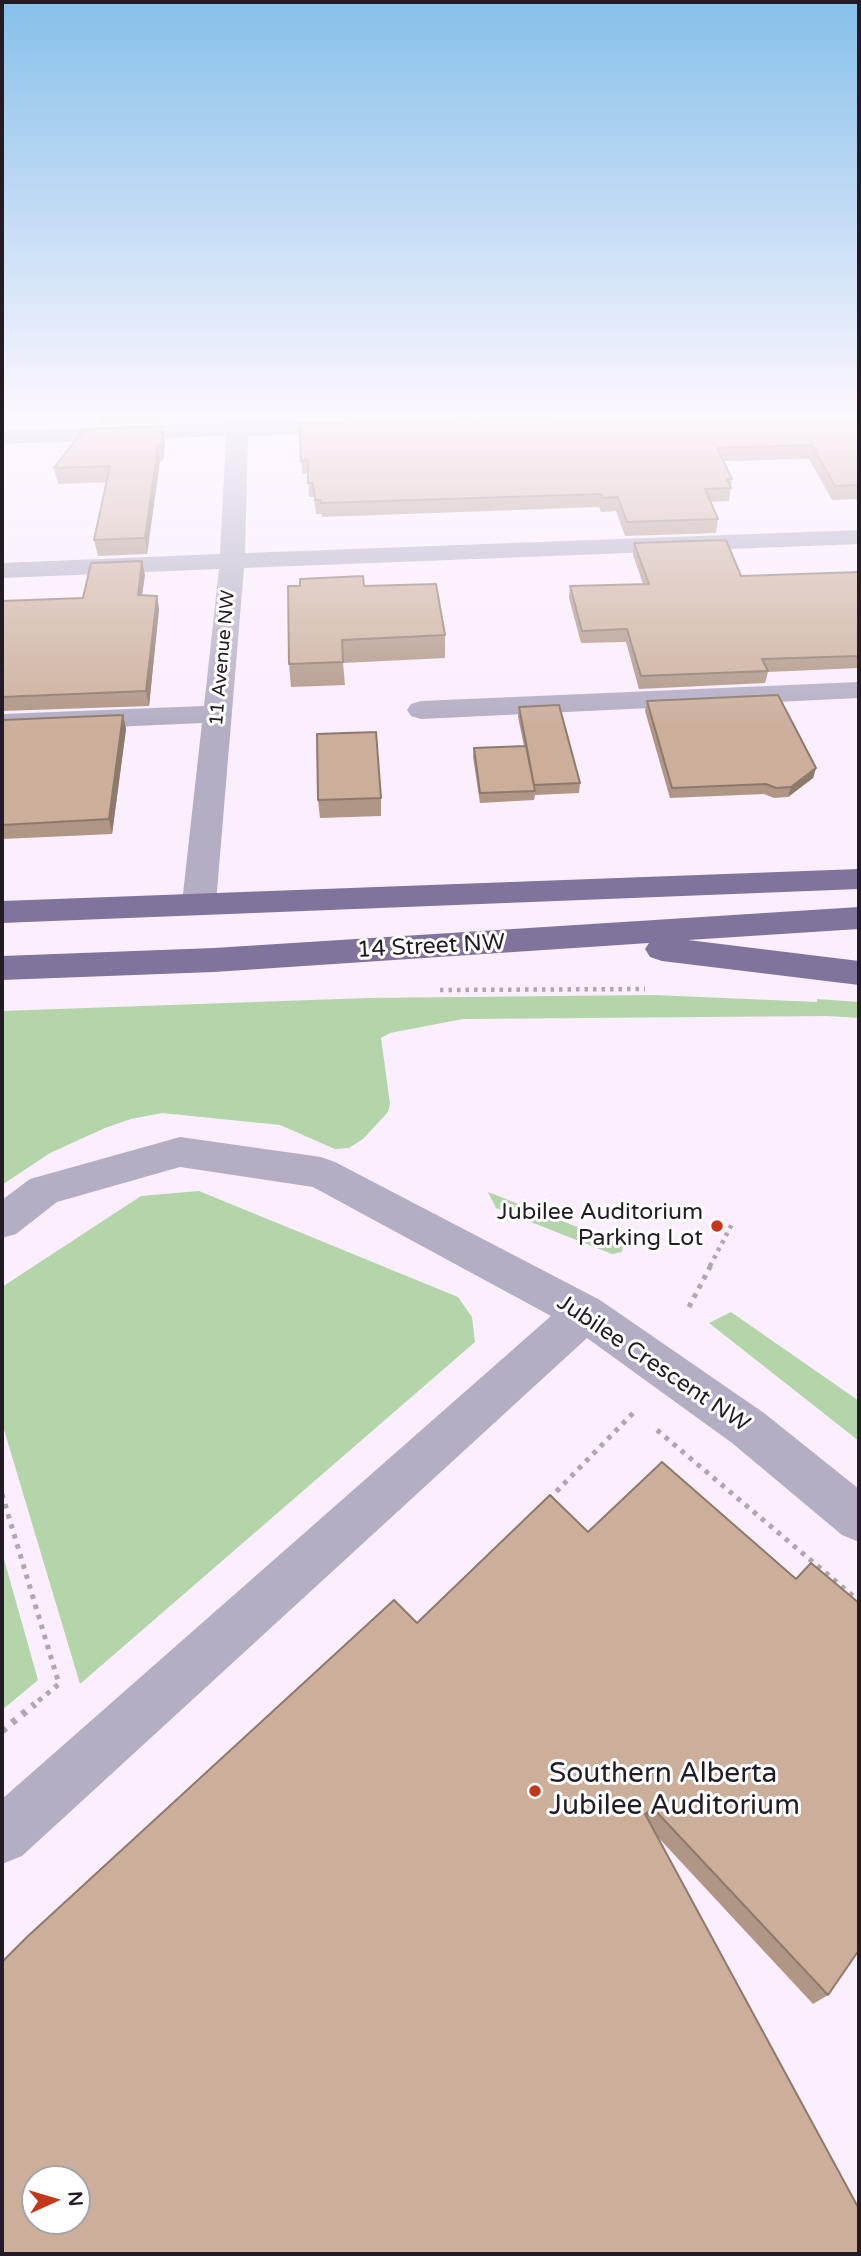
<!DOCTYPE html>
<style>
body{margin:0}
#map{position:relative;width:861px;height:2256px;overflow:hidden;background:#fbeefe;font-family:"Varela Round",sans-serif}
canvas{display:block}
.frame{position:absolute;inset:0;border:4px solid #231c25;pointer-events:none}
.north{position:absolute;left:21px;top:2165px;width:70px;height:70px;box-sizing:border-box;background:#fff;border:2px solid #a7a4a8;border-radius:50%;rotate:86deg;font-size:19px;font-weight:700;line-height:28px;text-align:center;color:#231c25}
.north::after{content:'';display:block;margin:auto;width:24px;height:32px;background:#c3381a;clip-path:polygon(50% 0,100% 100%,50% 72%,0 100%)}
</style>
<div id="map">
<canvas width="861" height="2256"></canvas>
<div class="frame"></div>
<div class="north">N</div>
</div>
<script>
const context = document.querySelector('canvas').getContext('2d');
context.lineJoin = 'round';
function fill(path, color) {
  context.fillStyle = color;
  context.fill(path, 'evenodd');
}
function poly(rows) {
  const path = new Path2D();
  for (const r of rows) {
    path.moveTo(r[0], r[1]);
    for (let i = 2; i < r.length; i += 2) path.lineTo(r[i], r[i + 1]);
  }
  return path;
}
function trace(path, color, width, dash) {
  context.strokeStyle = color;
  context.lineWidth = width;
  context.lineCap = dash ? 'butt' : 'round';
  context.setLineDash(dash || []);
  context.stroke(path);
}
function write(font, color, halo, rows, align = 'center') {
  context.font = font + ' "Varela Round",sans-serif';
  context.lineWidth = 6;
  context.setLineDash([]);
  context.textBaseline = 'middle';
  context.strokeStyle = halo;
  context.fillStyle = color;
  for (const [text, x, y, turn = 0] of rows) {
    context.save();
    context.translate(x, y);
    context.rotate((+turn || 0) * Math.PI / 180);
    context.textAlign = isNaN(turn) ? turn : align;
    if (halo) context.strokeText(text, 0, 0);
    context.fillText(text, 0, 0);
    context.restore();
  }
}
const green = poly([
 [654,995,817,1002,817,999,859,1002,859,1018,827,1016,463,1019,390,1033,381,1038,390,1104,388,1112,363,1139,349,1148,335,1149,280,1125,162,1113,131,1119,105,1128,50,1153,2,1185,2,1011,368,998],
 [199,1191,458,1297,472,1317,475,1342,80,1684,2,1423,2,1287,141,1196],
 [488,1192,623,1245,622,1252,612,1254,503,1211,496,1208],
 [731,1312,859,1401,859,1441,709,1323],
 [2,1552,38,1680,2,1710]
]);
const pathFar2 = poly([
 [440,990,645,989],
 [710,1266,732,1224]
]);
const pathFar1 = poly([
 [689,1307,711,1265],
 [657,1430,859,1601],
 [2,1494,59,1684,32,1706],
 [549,1499,636,1410]
]);
const path = poly([
 [2,1731,35,1704]
]);
const minor = poly([
 [227,413,249,413,248,423,350,420,358,421,361,426,358,431,350,432,248,436,245,553,859,530,859,544,244,568,216,903,211,911,199,914,187,911,182,903,202,723,2,732,2,714,204,706,219,569,2,578,2,563,220,554,226,436,2,444,2,431,227,423,227,413],
 [859,682,859,698,421,719,411,716,407,710,411,704,421,701,859,682],
 [180,1137,321,1157,335,1162,600,1300,764,1413,859,1489,859,1542,842,1535,732,1443,587,1338,22,1856,2,1864,2,1799,551,1316,313,1187,180,1167,57,1202,16,1234,2,1238,2,1200,30,1179,180,1137]
]);
const major = poly([
 [859,869,859,889,2,923,2,901,859,869],
 [859,907,859,929,688,940,859,961,859,985,662,961,650,957,645,949,649,943,214,972,2,980,2,956,214,948,859,907]
]);
const wall = poly([
 [99,413,168,413,167,423,101,425],
 [298,413,505,413,299,419],
 [859,413,859,499,832,500,809,459,724,461,732,479,729,501,711,502,718,519,716,533,625,536,616,511,601,512,599,507,322,517,322,514,316,514,314,497,309,497,308,474,302,474,299,424],
 [165,442,163,461,160,461,147,554,98,556,94,540,107,482,58,484,54,468],
 [634,543,741,576,859,572,859,668,768,672,765,683,639,689,626,642,581,643,569,598,570,586,643,584,633,555],
 [145,575,142,595,157,596,159,609,149,706,2,711,2,601,83,598],
 [364,586,445,635,445,658,343,663,345,685,291,687,289,664],
 [647,701,816,768,813,778,788,797,774,798,764,794,670,798,645,711],
 [519,707,580,783,579,793,535,795,534,800,480,803,473,757,474,748,524,746,518,717],
 [123,715,126,729,112,834,2,839,2,720],
 [381,798,381,816,320,818,318,800],
 [550,1495,828,1995,813,2004,656,1835,417,1623]
]);
const shadedWall = poly([
 [163,426,165,442,163,461,161,445],
 [158,446,160,461,147,554,145,538],
 [142,561,145,575,140,608,138,595],
 [157,596,159,609,149,706,146,691],
 [123,715,126,729,112,834,109,819],
 [816,768,813,778,788,797,791,787],
 [653,1808,645,1823,645,1814]
]);
const building = poly([
 [652,413,859,413,859,485,835,486,812,445,717,448,732,479,727,479,731,488,705,489,718,519,627,522,618,497,602,498,601,494,321,503,321,500,315,500,313,483,308,483,308,460,301,461,299,424,652,413],
 [163,426,161,445,158,446,145,538,94,540,110,466,54,468,84,429,163,426],
 [726,540,741,576,859,572,859,656,762,659,768,671,641,676,627,629,582,631,570,586,649,584,634,543,726,540],
 [142,561,138,595,157,596,146,691,2,697,2,601,83,598,91,563,142,561],
 [363,576,364,586,436,584,445,635,342,640,343,662,289,664,288,586,300,586,300,579,363,576],
 [778,695,816,768,791,787,776,788,766,784,672,788,647,701,778,695],
 [559,705,580,783,534,785,519,707,559,705],
 [123,715,109,819,2,825,2,720,123,715],
 [376,732,381,798,318,800,317,734,376,732],
 [526,746,535,791,480,793,474,748,526,746],
 [662,1462,796,1579,811,1563,859,1603,859,1950,828,1995,653,1808,645,1814,859,2209,859,2254,2,2254,2,1962,27,1937,394,1600,417,1623,550,1495,588,1532,662,1462],
 [35,2179,77,2179,77,2221,35,2221,35,2179]
]);
const markers = [
 [717,1226,7,"#c3381a"],
 [535,1791,7,"#c3381a"]
];
const farStreetnames = [
 ["11 Avenue NW",223,658,-85]
];
const streetNames = [
 ["14 Street NW",431,947,-3],
 ["Jubilee Crescent NW",653,1364,34]
];
const poiNames = [
 ["Jubilee Auditorium",703,1213],
 ["Parking Lot",703,1239]
];
const nearPoinames = [
 ["Southern Alberta",549,1775],
 ["Jubilee Auditorium",549,1807]
];
fill(green, '#b4d4a9');
trace(pathFar2, '#b0a5b2', 4.5, [3.5, 5]);
trace(pathFar1, '#b0a5b2', 5, [4.5, 6]);
trace(path, '#b0a5b2', 7, [5, 8]);
fill(minor, '#b4aec5');
fill(major, '#80749c');
fill(wall, '#af9685');
fill(shadedWall, '#8e7a6c');
fill(building, '#cbaf9b');
trace(building, '#8e7a6c', 2);
const sky = context.createLinearGradient(0, 0, 0, 729);
sky.addColorStop(0, '#86c0ea');
sky.addColorStop(0.57, '#fdf7ff');
sky.addColorStop(1, '#fdf7ff00');
context.fillStyle = sky;
context.fillRect(0, 0, 861, 729);
for (const [x, y, r, color] of markers) {
  const dot = new Path2D();
  dot.arc(x, y, r, 0, 2 * Math.PI);
  context.fillStyle = color;
  context.fill(dot);
  trace(dot, '#fff', 2.5);
}
write('19px', '#231c25', '#fff', farStreetnames);
write('23px', '#231c25', '#fff', streetNames);
write('23px', '#231c25', '#fff', poiNames, 'right');
write('28px', '#231c25', '#fff', nearPoinames, 'left');
</script>
